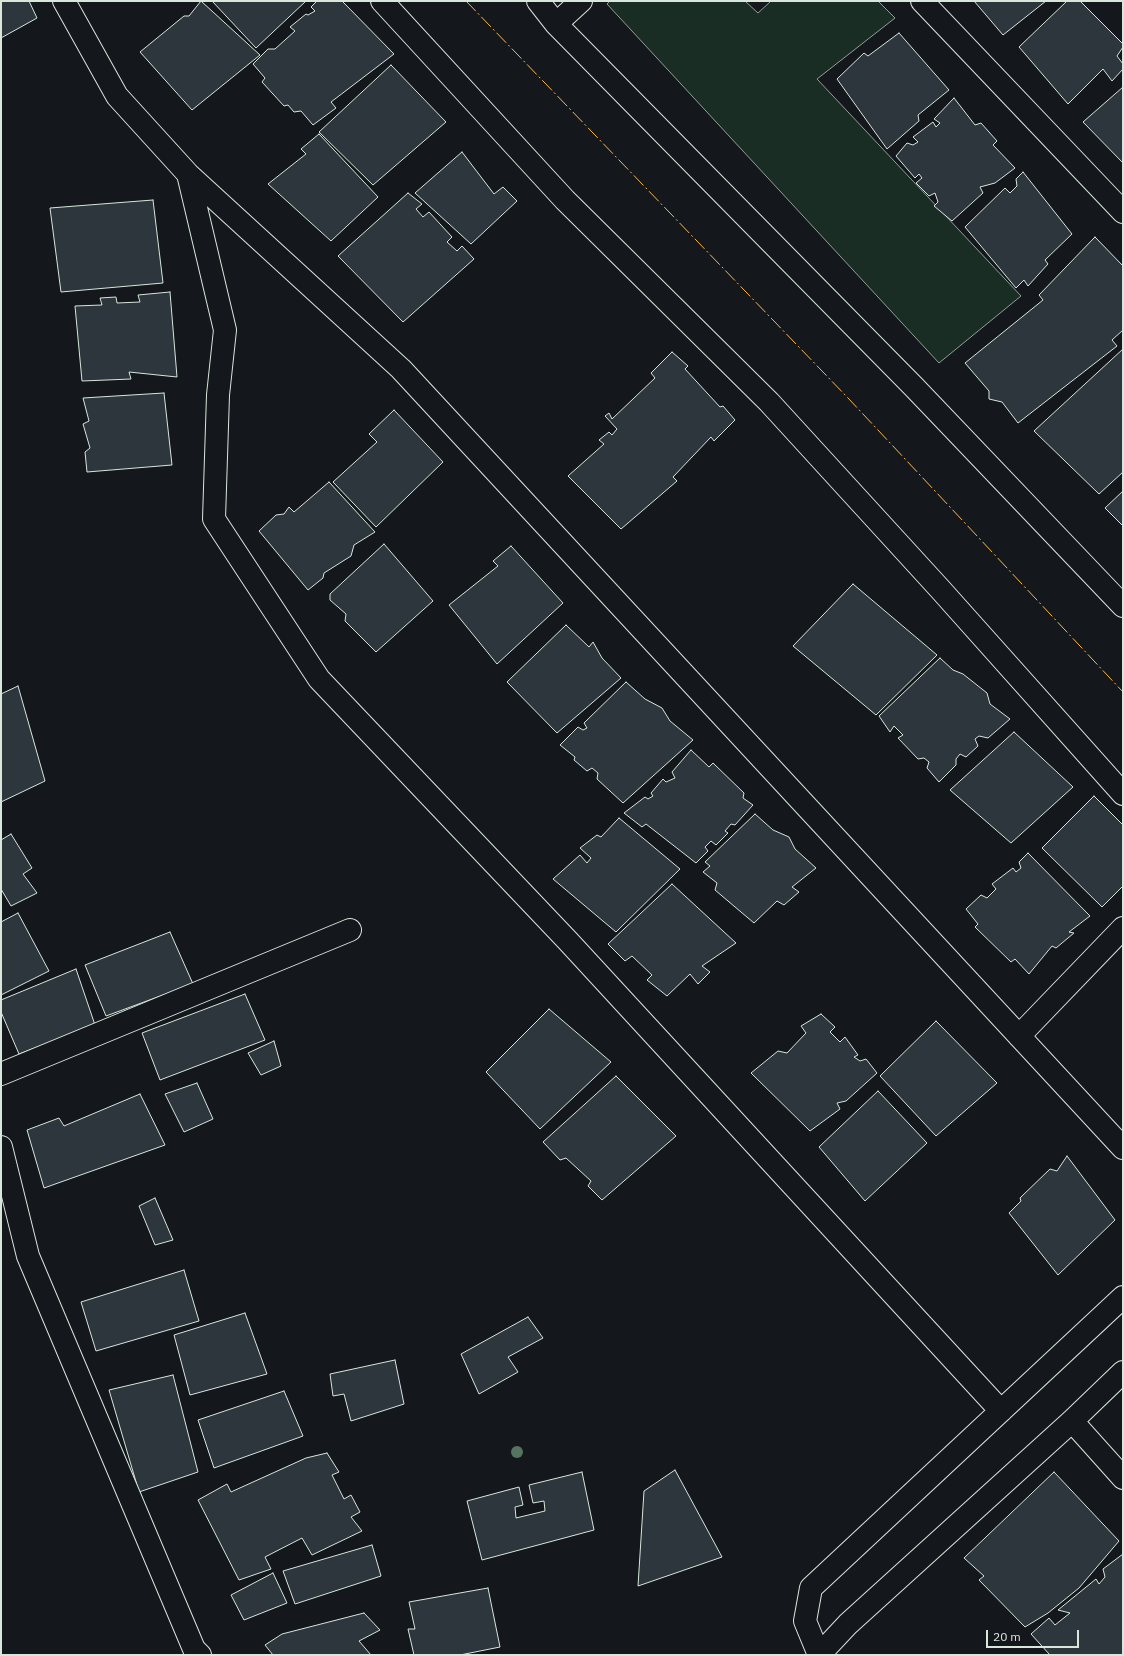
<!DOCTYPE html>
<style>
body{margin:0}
#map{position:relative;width:1124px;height:1656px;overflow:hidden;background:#14181c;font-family:"IBM Plex Sans",sans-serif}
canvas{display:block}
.frame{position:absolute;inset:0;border:2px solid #d8e6dc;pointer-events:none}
.scale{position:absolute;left:986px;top:1630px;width:93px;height:18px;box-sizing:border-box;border:2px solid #d8e6dc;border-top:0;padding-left:5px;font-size:12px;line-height:14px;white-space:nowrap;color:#d8e6dc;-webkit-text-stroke:3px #14181c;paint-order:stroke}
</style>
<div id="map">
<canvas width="1124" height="1656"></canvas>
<div class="frame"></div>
<div class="scale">20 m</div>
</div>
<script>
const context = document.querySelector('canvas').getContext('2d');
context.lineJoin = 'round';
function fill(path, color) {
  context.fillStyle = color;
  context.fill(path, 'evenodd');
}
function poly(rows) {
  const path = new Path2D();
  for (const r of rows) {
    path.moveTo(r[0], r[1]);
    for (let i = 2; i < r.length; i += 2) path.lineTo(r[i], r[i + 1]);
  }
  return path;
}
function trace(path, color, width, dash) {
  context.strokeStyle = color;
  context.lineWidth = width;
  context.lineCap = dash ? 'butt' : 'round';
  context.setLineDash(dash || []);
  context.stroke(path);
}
const green = poly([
 [610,1,745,1,758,13,771,1,878,1,895,18,817,79,1021,296,939,363,607,4,610,1]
]);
const building = poly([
 [1,1,29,1,37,18,1,38,1,1],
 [201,1,260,55,192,110,140,52,184,16,189,16,201,1],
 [212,1,306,1,256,48,212,1],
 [317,1,342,1,394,54,331,102,336,108,313,125,301,111,294,112,288,105,284,106,262,82,265,78,253,64,268,49,275,49,295,31,290,27,306,14,308,15,315,11,311,7,317,1],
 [974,1,1046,1,1003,35,974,1],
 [1067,1,1080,1,1123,44,1123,47,1117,56,1123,64,1123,69,1112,81,1103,69,1068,104,1019,47,1067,1],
 [899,33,949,90,918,115,919,121,887,149,837,79,864,53,868,56,899,33],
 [391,65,446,122,373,185,319,132,391,65],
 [1123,87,1123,163,1083,122,1123,87],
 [954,98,975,125,981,123,997,141,993,145,1015,168,995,183,980,187,983,193,952,221,934,206,938,202,935,193,929,196,916,183,922,178,919,174,915,178,896,156,907,143,913,145,918,142,913,137,933,122,936,127,940,123,934,119,954,98],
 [319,134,378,197,331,241,268,184,306,154,301,149,319,134],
 [462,152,494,194,503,187,517,201,471,244,415,193,462,152],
 [1023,172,1072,234,1045,260,1048,264,1028,286,1024,280,1016,288,965,227,1005,188,1010,193,1017,186,1016,179,1023,172],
 [408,193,422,204,416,209,423,217,429,212,452,237,447,242,457,251,462,246,474,259,403,322,338,256,408,193],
 [153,200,163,283,61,292,50,208,153,200],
 [1095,237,1123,266,1123,330,1112,340,1117,346,1018,423,1002,402,989,399,989,391,965,363,1043,300,1039,295,1095,237],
 [170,292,177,377,129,372,131,379,82,381,75,306,102,305,100,298,116,297,117,303,140,302,138,295,170,292],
 [1123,349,1123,472,1099,494,1034,431,1123,349],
 [672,352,688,366,685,369,720,407,723,406,735,420,714,441,711,437,673,477,677,481,621,529,568,476,604,444,599,440,609,432,612,435,617,429,605,416,609,413,612,419,655,378,651,373,672,352],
 [164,393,172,465,87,472,85,452,90,448,83,424,89,421,83,398,164,393],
 [394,410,443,462,376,527,333,482,377,442,369,434,394,410],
 [329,482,375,532,354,545,351,556,324,573,323,578,308,590,259,531,276,515,284,514,289,507,294,512,329,482],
 [1123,491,1123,526,1105,508,1123,491],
 [384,544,433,601,376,652,345,621,346,614,330,600,330,594,384,544],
 [511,546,563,603,497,664,449,605,498,566,493,561,511,546],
 [853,584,937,655,876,715,793,646,853,584],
 [566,625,589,647,593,642,602,658,621,678,557,733,507,682,566,625],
 [940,658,953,670,963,674,987,693,990,704,1010,719,988,738,979,736,975,739,978,746,966,757,960,754,956,759,956,765,939,782,927,768,929,762,924,758,918,759,898,738,903,735,894,726,890,732,879,716,940,658],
 [626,682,645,699,662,708,670,721,693,740,623,803,597,779,598,773,592,768,587,771,574,760,575,757,560,745,578,727,583,730,587,728,584,723,626,682],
 [18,686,45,781,1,802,1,694,18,686],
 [1014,732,1073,787,1011,843,950,790,1014,732],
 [691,750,709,767,713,763,744,793,743,798,753,805,735,825,731,824,725,831,728,833,716,845,711,841,705,847,708,851,696,863,646,824,642,827,624,813,645,797,648,799,653,796,651,793,663,779,666,782,675,778,672,772,691,750],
 [1094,796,1123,825,1123,886,1102,907,1042,848,1094,796],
 [755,814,773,830,789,837,795,849,816,868,792,887,799,892,784,905,777,901,754,923,715,890,717,883,703,872,710,866,705,862,755,814],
 [619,818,680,869,616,932,553,879,580,855,587,863,591,858,580,848,597,835,601,837,619,818],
 [11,834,32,868,23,874,37,893,11,906,1,889,1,840,11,834],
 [1028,853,1090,916,1069,932,1074,933,1056,948,1052,946,1029,974,1015,959,1011,962,975,927,978,924,966,909,981,895,987,898,996,889,992,884,1013,868,1016,872,1021,868,1019,862,1028,853],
 [672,884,736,943,702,966,710,972,698,984,690,974,667,996,647,980,652,975,632,956,625,961,608,944,672,884],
 [18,913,49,971,1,995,1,922,18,913],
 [170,932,193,984,106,1016,85,965,170,932],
 [76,969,95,1025,19,1054,1,1012,1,1000,76,969],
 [245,994,265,1040,160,1080,142,1033,245,994],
 [549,1009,611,1062,540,1129,486,1072,549,1009],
 [821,1014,835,1027,830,1032,840,1042,845,1037,858,1055,854,1057,860,1061,866,1059,877,1073,846,1101,837,1103,840,1109,810,1131,751,1073,778,1051,787,1053,806,1033,801,1026,821,1014],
 [936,1021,997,1083,936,1136,880,1076,936,1021],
 [274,1041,281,1066,261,1075,248,1053,274,1041],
 [616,1076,676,1136,602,1200,588,1186,591,1181,566,1158,560,1160,543,1142,616,1076],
 [197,1083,213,1119,184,1132,165,1094,197,1083],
 [878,1091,927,1143,865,1201,819,1147,878,1091],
 [140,1094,165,1145,44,1188,27,1130,59,1118,64,1126,140,1094],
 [1067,1156,1115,1220,1058,1275,1009,1213,1021,1201,1020,1198,1050,1169,1057,1171,1067,1156],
 [155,1198,173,1240,155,1245,139,1206,155,1198],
 [184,1270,199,1321,96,1351,81,1302,184,1270],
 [245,1313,267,1374,190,1395,174,1335,245,1313],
 [528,1317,543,1338,508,1357,518,1372,479,1394,461,1354,528,1317],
 [395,1360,404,1404,351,1421,344,1394,333,1396,330,1374,395,1360],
 [173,1375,198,1472,139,1492,109,1390,173,1375],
 [284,1391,303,1436,214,1468,198,1420,284,1391],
 [327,1453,339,1472,332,1475,344,1499,351,1495,360,1512,351,1517,362,1531,312,1555,302,1538,265,1557,271,1569,239,1580,198,1500,227,1484,231,1492,306,1458,327,1453],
 [675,1470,722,1557,638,1586,644,1491,675,1470],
 [582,1472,594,1530,482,1560,467,1501,519,1487,523,1505,515,1507,516,1518,545,1511,544,1501,533,1503,529,1485,582,1472],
 [1054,1472,1119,1541,1079,1588,1048,1613,1025,1627,979,1580,984,1576,964,1558,1054,1472],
 [372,1545,381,1576,295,1604,283,1571,372,1545],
 [1123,1554,1123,1655,1050,1655,1031,1634,1049,1618,1055,1625,1070,1613,1058,1610,1096,1579,1099,1584,1105,1577,1103,1569,1123,1554],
 [273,1573,287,1603,244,1620,231,1595,273,1573],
 [488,1588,500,1647,460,1655,414,1655,408,1629,415,1629,409,1602,488,1588],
 [364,1613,380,1630,359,1641,371,1655,273,1655,265,1645,282,1634,364,1613]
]);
const minor = poly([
 [64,1,117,96,188,174,401,369,1123,1148],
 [382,1,565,200,769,402,940,589,1123,794],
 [538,1,556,24,914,387,1123,606],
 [922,1,1123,212],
 [556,24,581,1],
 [188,174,225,330,218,395,214,519,319,679,568,941,1001,1411],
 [1019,1036,1123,928],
 [1,1074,350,930],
 [1,1147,28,1256,194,1649,200,1655],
 [1072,1421,1123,1478],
 [819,1655,805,1621,811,1588,1123,1297],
 [819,1655,848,1624,1072,1421,1123,1372]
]);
const power = poly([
 [466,1,848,398,1123,692]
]);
const trees = [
 [517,1452]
];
fill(green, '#1a2d24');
trace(green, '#939e99', 1);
fill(building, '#2c363c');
trace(building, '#d8e6dc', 1);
trace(minor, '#d8e6dc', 24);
trace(minor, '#14181c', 22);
trace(power, '#ffb74d', 1, [14, 3, 2, 3]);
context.fillStyle = '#55745f';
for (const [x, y] of trees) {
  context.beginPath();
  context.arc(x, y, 6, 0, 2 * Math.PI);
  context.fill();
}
</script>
